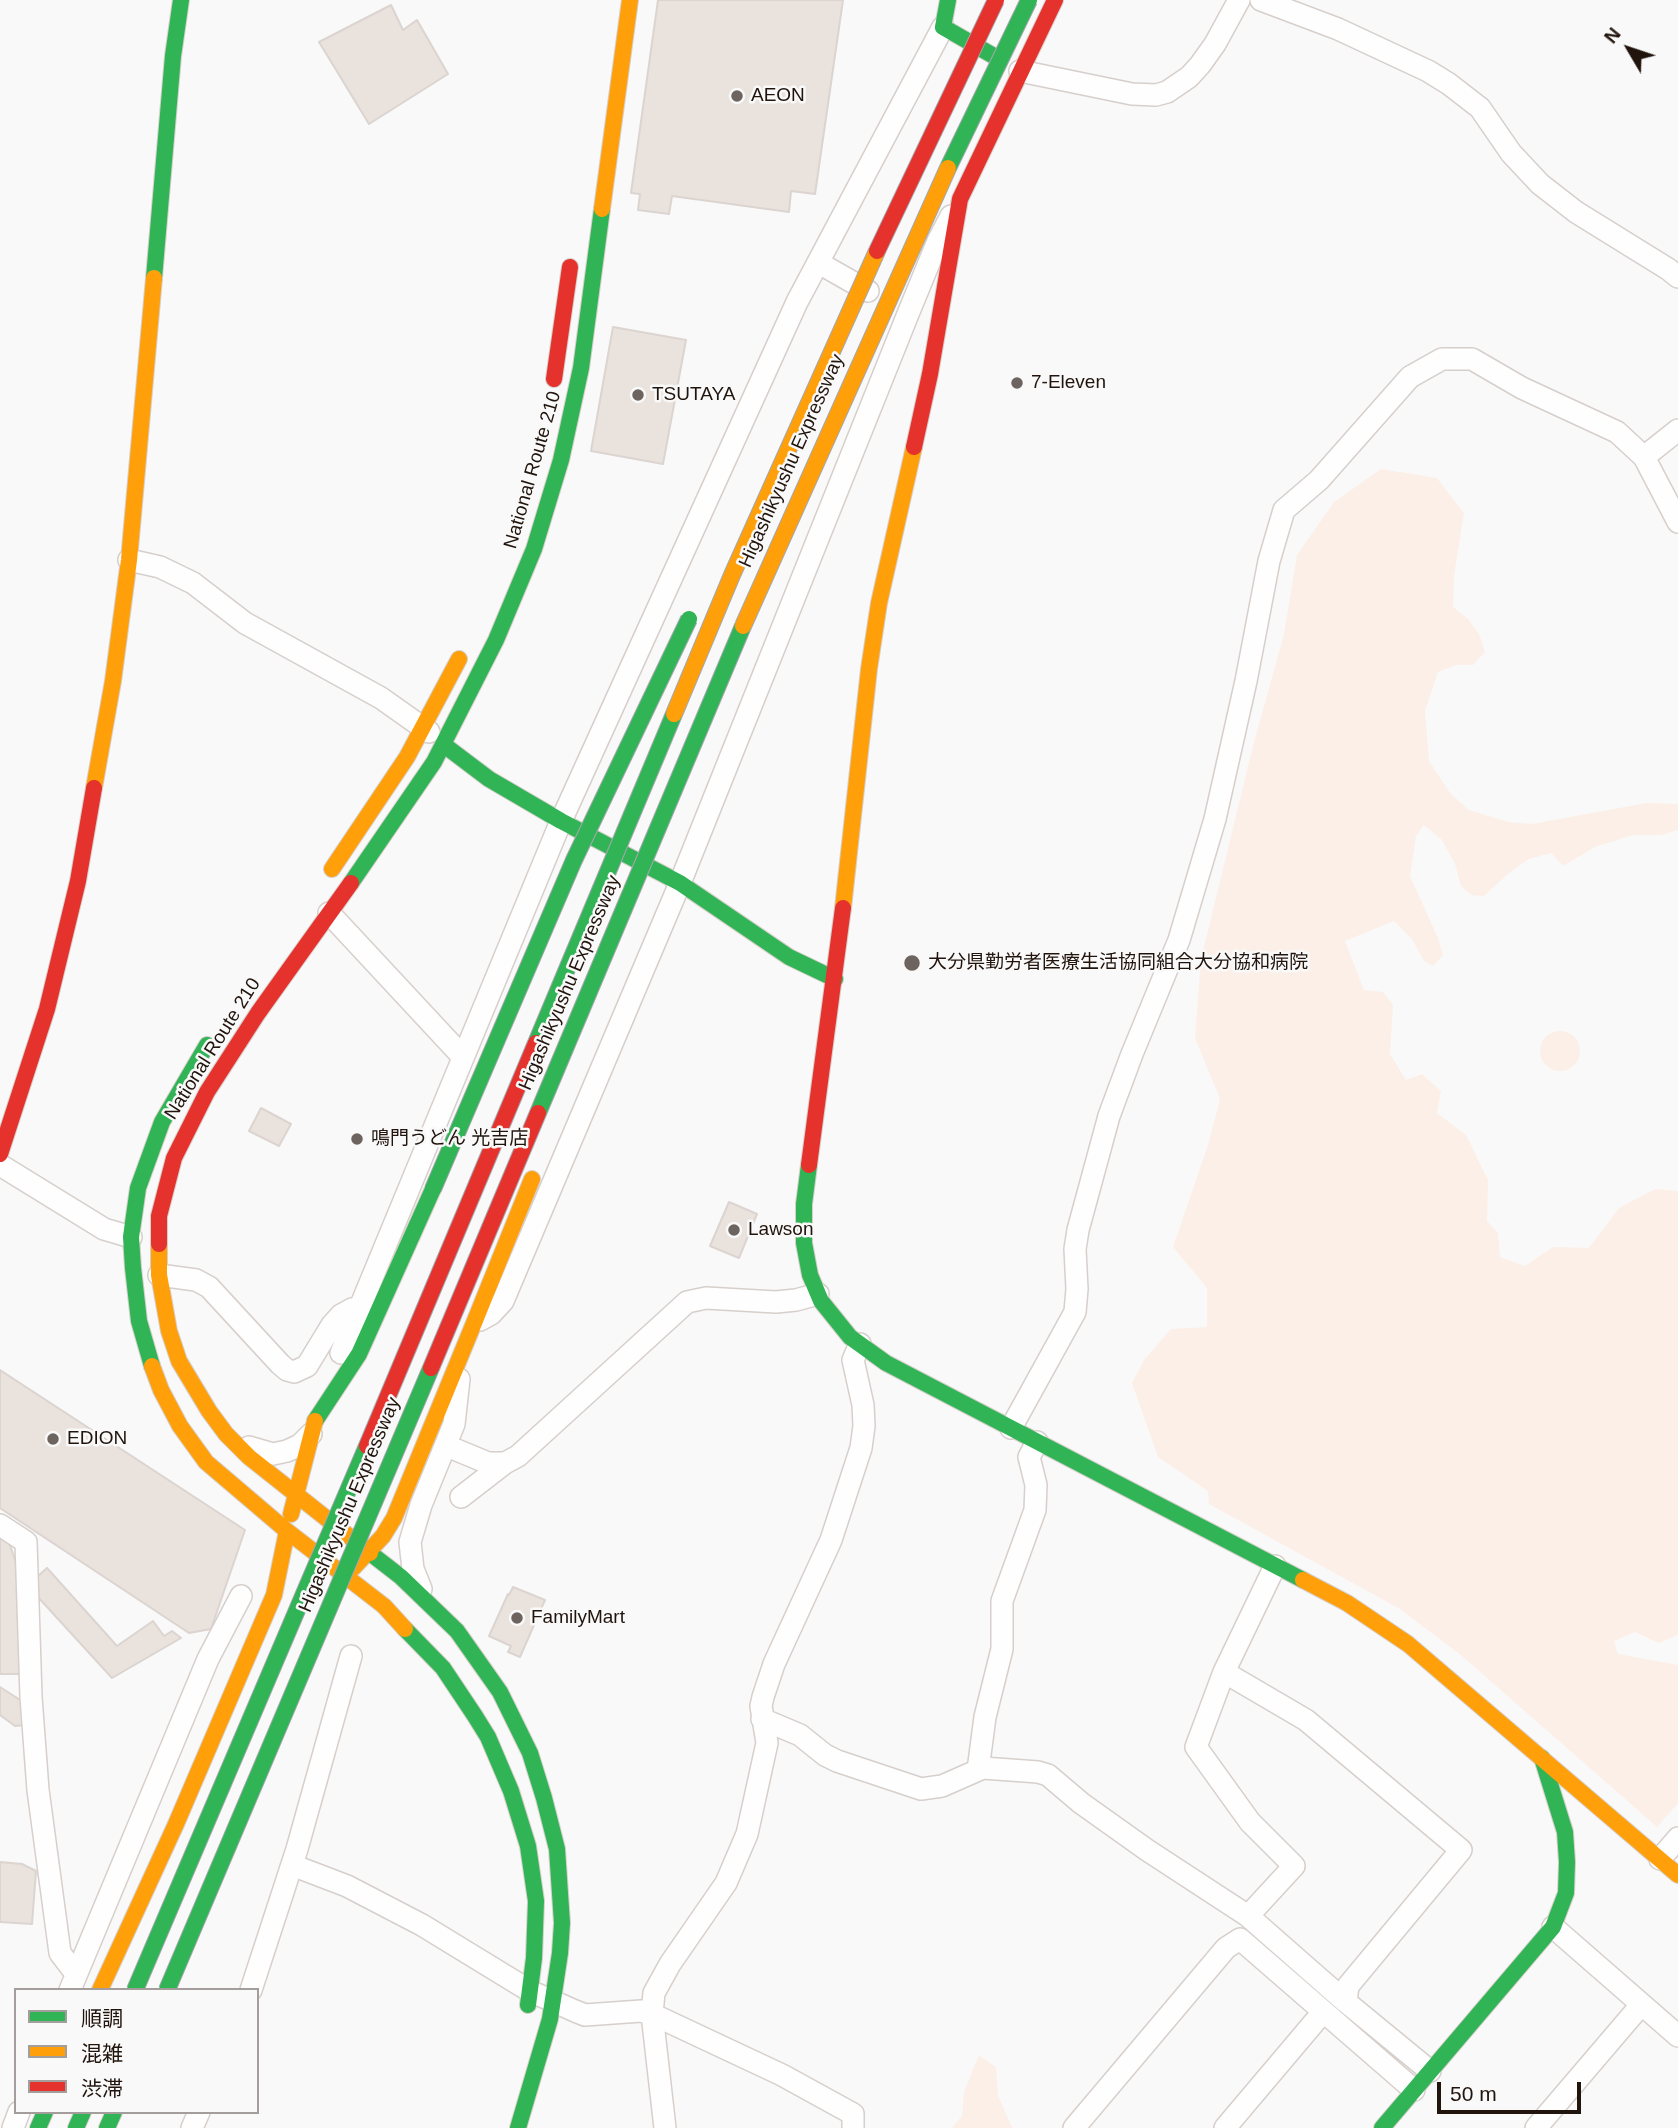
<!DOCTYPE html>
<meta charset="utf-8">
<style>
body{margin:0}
#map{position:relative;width:1678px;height:2128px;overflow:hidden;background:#f9f9f9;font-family:Helvetica,"Noto Sans JP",sans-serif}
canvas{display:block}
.legend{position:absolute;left:14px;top:1988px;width:245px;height:126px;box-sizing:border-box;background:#f9f9f9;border:2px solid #a39d9b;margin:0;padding:9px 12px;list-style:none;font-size:21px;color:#21140d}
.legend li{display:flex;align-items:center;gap:14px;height:35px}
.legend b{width:35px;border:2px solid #a39d9b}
.north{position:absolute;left:1594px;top:14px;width:70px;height:70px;-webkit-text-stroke:5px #f9f9f9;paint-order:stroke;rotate:309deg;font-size:19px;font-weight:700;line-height:28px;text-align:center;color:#21140d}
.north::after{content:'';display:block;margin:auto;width:24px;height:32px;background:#21140d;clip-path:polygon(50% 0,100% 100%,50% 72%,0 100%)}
.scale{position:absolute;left:1437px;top:2082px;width:144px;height:32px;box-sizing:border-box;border:4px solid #21140d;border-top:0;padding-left:9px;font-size:21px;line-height:24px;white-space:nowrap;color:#21140d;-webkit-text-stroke:5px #f9f9f9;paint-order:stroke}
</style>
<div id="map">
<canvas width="1678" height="2128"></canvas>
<ul class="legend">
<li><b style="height:9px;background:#30b455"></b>順調</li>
<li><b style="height:9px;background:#ff9f0a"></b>混雑</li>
<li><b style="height:9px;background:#e5322d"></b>渋滞</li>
</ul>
<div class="north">N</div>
<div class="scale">50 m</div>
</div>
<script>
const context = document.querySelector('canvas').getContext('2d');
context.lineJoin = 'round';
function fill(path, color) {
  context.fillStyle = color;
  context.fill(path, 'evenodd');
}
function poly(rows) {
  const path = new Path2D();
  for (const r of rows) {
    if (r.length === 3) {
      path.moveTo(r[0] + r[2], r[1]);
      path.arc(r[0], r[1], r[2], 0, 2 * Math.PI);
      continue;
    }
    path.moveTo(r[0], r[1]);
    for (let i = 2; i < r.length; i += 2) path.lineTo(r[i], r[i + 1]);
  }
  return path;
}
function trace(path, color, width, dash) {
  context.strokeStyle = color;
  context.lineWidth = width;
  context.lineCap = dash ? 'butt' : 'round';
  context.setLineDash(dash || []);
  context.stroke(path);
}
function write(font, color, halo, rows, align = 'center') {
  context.font = font + ' Helvetica,"Noto Sans JP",sans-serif';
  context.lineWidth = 5;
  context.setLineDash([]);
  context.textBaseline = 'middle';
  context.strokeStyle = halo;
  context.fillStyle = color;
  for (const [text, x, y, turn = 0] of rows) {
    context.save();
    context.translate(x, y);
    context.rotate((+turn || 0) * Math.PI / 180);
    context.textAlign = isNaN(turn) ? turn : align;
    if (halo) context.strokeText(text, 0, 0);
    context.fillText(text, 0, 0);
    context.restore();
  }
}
const green = poly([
 [1381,469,1437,478,1464,513,1454,576,1453,607,1468,619,1479,634,1485,652,1473,665,1456,665,1438,672,1425,711,1429,761,1450,793,1469,810,1508,822,1532,824,1647,803,1678,804,1678,830,1661,835,1633,835,1595,847,1563,866,1551,853,1529,859,1509,873,1484,896,1471,895,1461,886,1455,864,1442,840,1424,825,1416,836,1410,876,1438,938,1443,955,1433,966,1424,961,1412,939,1394,921,1345,941,1364,990,1383,992,1393,1005,1390,1054,1406,1080,1422,1074,1441,1091,1437,1113,1466,1135,1488,1180,1487,1221,1498,1233,1500,1257,1525,1266,1553,1247,1589,1248,1619,1208,1655,1189,1678,1191,1678,1635,1659,1643,1635,1632,1614,1641,1618,1654,1678,1665,1678,1803,1657,1827,1462,1656,1400,1609,1209,1504,1208,1491,1158,1457,1132,1383,1144,1360,1171,1329,1207,1327,1207,1288,1173,1247,1208,1145,1220,1099,1195,1038,1201,959,1254,742,1284,634,1297,555,1334,502],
 [1560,1051,20],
 [979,2055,996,2067,998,2095,1012,2128,952,2128,962,2116,964,2092]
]);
const building = poly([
 [658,0,843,0,815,194,791,191,789,212,672,196,669,214,638,210,640,194,631,193,658,0],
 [391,5,403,30,417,20,448,74,369,124,319,42,391,5],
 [613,327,686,340,663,464,591,451,613,327],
 [261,1108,291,1124,279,1146,249,1131,261,1108],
 [729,1202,757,1214,739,1258,710,1246,729,1202],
 [0,1370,245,1530,211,1629,189,1633,0,1508,0,1370],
 [0,1536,9,1542,17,1566,20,1674,0,1674,0,1536],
 [47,1568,117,1646,153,1621,164,1636,172,1631,181,1638,112,1678,37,1596,38,1576,47,1568],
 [513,1587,545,1600,520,1657,508,1652,511,1646,489,1636,508,1594,509,1595,513,1587],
 [0,1687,25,1703,25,1725,15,1726,0,1715,0,1687],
 [0,1862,22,1864,36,1871,32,1924,0,1922,0,1862]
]);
const street = poly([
 [1261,0,1338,29,1428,71,1449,84,1480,108,1511,153,1540,184,1576,212,1668,269,1678,277],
 [1020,71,1132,94,1156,95,1167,92,1189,77,1200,65,1215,44,1239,0],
 [819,263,868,291],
 [1678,430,1644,457,1678,522],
 [129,560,160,567,193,583,245,623,381,698,429,732],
 [329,913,463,1057],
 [0,1165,104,1229,131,1237],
 [159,1275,196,1280,209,1287,280,1364,287,1370,294,1372,307,1366,332,1325,341,1315,352,1309,358,1309],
 [480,1320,491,1314,503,1301,680,883,908,314,938,241,951,216],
 [341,1353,561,821,797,302,943,27],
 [1011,1428,1075,1312,1077,1289,1075,1249,1078,1230,1109,1116,1132,1054,1179,940,1215,819,1246,681,1269,561,1284,510,1319,480,1410,377,1442,359,1472,359,1522,388,1617,432,1644,457],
 [447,1446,488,1463,505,1463,518,1456,687,1302,706,1298,776,1302,796,1300,818,1294],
 [249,1447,273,1454,287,1451,300,1445,311,1434],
 [461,1497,505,1463],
 [0,1525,26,1542,31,1697,38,1790,60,1953,76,1974],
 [421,1589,413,1569,410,1542,421,1505,454,1424,459,1379],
 [1224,1672,1306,1720,1461,1850,1348,1986,1346,2002,1430,2071],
 [762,1719,800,1735,825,1755,837,1761,921,1789,942,1786,983,1768,1038,1772,1048,1775,1081,1803,1147,1850,1248,1916,1346,2002],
 [978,1770,985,1717,1002,1649,1002,1601,1035,1510,1036,1485,1029,1457,1037,1442],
 [1660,1859,1678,1838],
 [292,1865,347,1886,422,1925,530,1991,575,2011,585,2015,641,2011,652,2014,782,2075,853,2114,853,2128],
 [1248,1916,1294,1866,1250,1822,1196,1747,1224,1672,1275,1566],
 [1553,1927,1678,2036],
 [70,1990,208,1659,241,1596],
 [251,1990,297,1849,351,1656],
 [13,2128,19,2112],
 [192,2128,199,2112],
 [665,2128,652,2014,654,1993,670,1964,726,1883,747,1834,767,1743,761,1706,763,1697,774,1664,831,1540,861,1448,864,1426,863,1405,853,1360,860,1344],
 [1074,2128,1226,1948,1240,1939,1414,2090],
 [1225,2128,1323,2012],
 [1536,2128,1641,2005]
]);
const fast = poly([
 [948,0,943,27,992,55],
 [154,278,173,56,181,0],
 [444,745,489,779,561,821,680,883,789,957,835,979],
 [351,883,434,762,496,640,534,549,561,460,581,368,602,209],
 [809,1165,804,1204,804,1243,810,1275,821,1301,850,1337,886,1363,1303,1580],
 [152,1366,139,1321,133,1268,131,1237,138,1188,162,1122,207,1045],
 [315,1421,359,1354,433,1189],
 [370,1553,401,1577,457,1631,500,1692,530,1753,544,1798,557,1849,562,1923,560,1953,550,2019,518,2128],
 [405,1629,443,1668,475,1716,488,1737,511,1791,528,1846,536,1901,534,1958,528,2005],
 [38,2128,45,2112],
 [76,2128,83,2112],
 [107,2128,114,2112],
 [1382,2128,1553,1927,1566,1893,1567,1862,1565,1832,1542,1758]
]);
const slow = poly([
 [602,209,630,0],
 [94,788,113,681,129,560,154,278],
 [332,869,407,757,459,659],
 [843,908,869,669,879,603,914,447],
 [159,1244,159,1275,169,1331,179,1361,209,1411,226,1434,249,1457,370,1553],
 [474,1323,532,1179],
 [152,1366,161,1390,180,1426,206,1462,287,1531,384,1606,405,1629],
 [291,1514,315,1421],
 [353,1568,383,1536,394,1518,474,1323],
 [1303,1580,1347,1603,1408,1644,1678,1875],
 [100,1990,176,1824,274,1595,287,1531]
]);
const jam = poly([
 [554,379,570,267],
 [914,447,930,374,960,199,1055,0],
 [0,1154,47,1009,78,881,94,788],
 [809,1165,843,908],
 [159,1244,159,1216,174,1158,207,1092,258,1013,351,883]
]);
const fastBridge = poly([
 [948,168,1029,0],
 [536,1043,674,714],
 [538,1113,743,626],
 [433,1189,574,860,689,619],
 [135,1990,367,1446],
 [167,1990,431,1368]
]);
const slowBridge = poly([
 [743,626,948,168],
 [674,714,732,575,877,251]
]);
const jamBridge = poly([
 [877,251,996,0],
 [431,1368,538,1113],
 [367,1446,536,1043]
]);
const markers = [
 [737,96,7,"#6d6460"],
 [1017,383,7,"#6d6460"],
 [638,395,7,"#6d6460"],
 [912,963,9,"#6d6460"],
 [357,1139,7,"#6d6460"],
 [734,1230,7,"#6d6460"],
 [53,1439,7,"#6d6460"],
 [517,1618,7,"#6d6460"]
];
const poiNames = [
 ["AEON",751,96],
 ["7-Eleven",1031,383],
 ["TSUTAYA",652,395],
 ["大分県勤労者医療生活協同組合大分協和病院",928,963],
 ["鳴門うどん 光吉店",371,1139],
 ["Lawson",748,1230],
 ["EDION",67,1439],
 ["FamilyMart",531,1618]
];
const streetNames = [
 ["Higashikyushu Expressway",792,461,-66],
 ["National Route 210",533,470,-74],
 ["Higashikyushu Expressway",570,983,-67],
 ["National Route 210",213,1049,-58],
 ["Higashikyushu Expressway",350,1505,-67]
];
fill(green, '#fcefe7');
fill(building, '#eae2dc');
trace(building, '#dbd4d0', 2);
trace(street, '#d6cfcb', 24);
trace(fast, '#d6cfcb', 18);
trace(slow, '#d6cfcb', 18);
trace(jam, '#d6cfcb', 18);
trace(street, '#fefefe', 21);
trace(fast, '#30b455', 16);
trace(slow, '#ff9f0a', 16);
trace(jam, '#e5322d', 16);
trace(fastBridge, '#a5a8af', 18, []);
trace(slowBridge, '#a5a8af', 18, []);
trace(jamBridge, '#a5a8af', 18, []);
trace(fastBridge, '#30b455', 16);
trace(slowBridge, '#ff9f0a', 16);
trace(jamBridge, '#e5322d', 16);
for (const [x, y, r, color] of markers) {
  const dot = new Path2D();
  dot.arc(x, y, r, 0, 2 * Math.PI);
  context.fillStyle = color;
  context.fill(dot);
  trace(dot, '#f9f9f9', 2.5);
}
write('19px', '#21140d', '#f9f9f9', poiNames, 'left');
write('19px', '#21140d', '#f9f9f9', streetNames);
</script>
